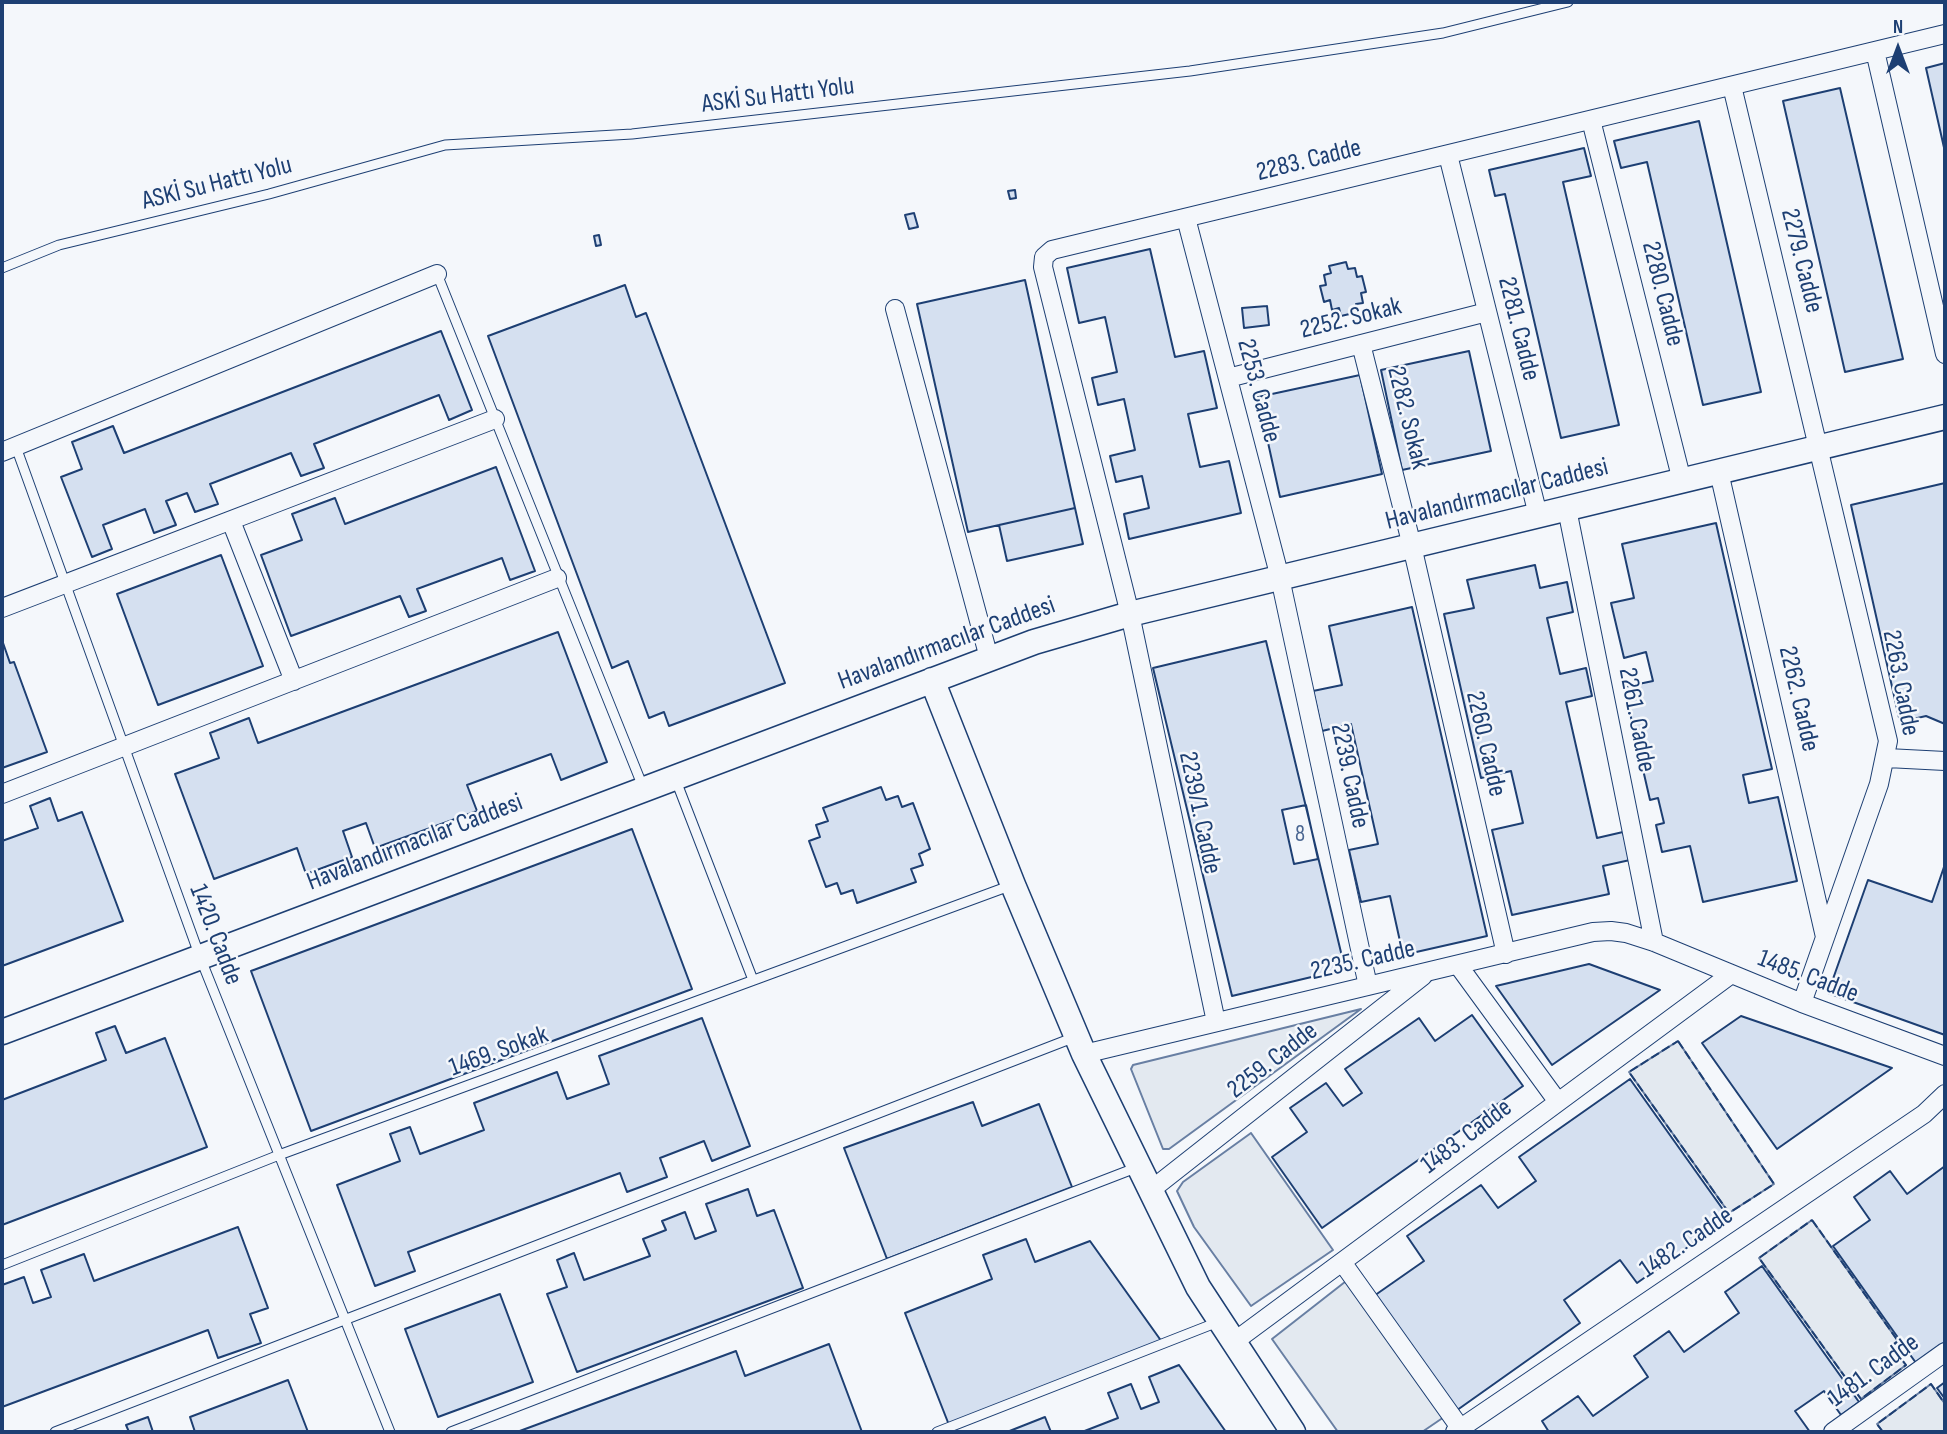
<!DOCTYPE html>
<meta charset="utf-8">
<style>
body{margin:0}
#map{position:relative;width:1947px;height:1434px;overflow:hidden;background:#f4f7fb;font-family:"Sofia Sans Condensed",sans-serif}
canvas{display:block}
.frame{position:absolute;inset:0;border:4px solid #1d3f73;pointer-events:none}
.north{position:absolute;left:1863px;top:14px;width:70px;height:70px;-webkit-text-stroke:5px #f4f7fb;paint-order:stroke;rotate:0deg;font-size:19px;font-weight:700;line-height:28px;text-align:center;color:#1d3f73}
.north::after{content:'';display:block;margin:auto;width:24px;height:32px;background:#1d3f73;clip-path:polygon(50% 0,100% 100%,50% 72%,0 100%)}
</style>
<div id="map">
<canvas width="1947" height="1434"></canvas>
<div class="frame"></div>
<div class="north">N</div>
</div>
<script>
const context = document.querySelector('canvas').getContext('2d');
context.lineJoin = 'round';
function fill(path, color) {
  context.fillStyle = color;
  context.fill(path, 'evenodd');
}
function poly(rows) {
  const path = new Path2D();
  for (const r of rows) {
    path.moveTo(r[0], r[1]);
    for (let i = 2; i < r.length; i += 2) path.lineTo(r[i], r[i + 1]);
  }
  return path;
}
function trace(path, color, width, dash) {
  context.strokeStyle = color;
  context.lineWidth = width;
  context.lineCap = dash ? 'butt' : 'round';
  context.setLineDash(dash || []);
  context.stroke(path);
}
function write(font, color, halo, rows, align = 'center') {
  context.font = font + ' "Sofia Sans Condensed",sans-serif';
  context.lineWidth = 5;
  context.setLineDash([]);
  context.textBaseline = 'middle';
  context.strokeStyle = halo;
  context.fillStyle = color;
  for (const [text, x, y, turn = 0] of rows) {
    context.save();
    context.translate(x, y);
    context.rotate((+turn || 0) * Math.PI / 180);
    context.textAlign = isNaN(turn) ? turn : align;
    if (halo) context.strokeText(text, 0, 0);
    context.fillText(text, 0, 0);
    context.restore();
  }
}
const green = poly([
 [1361,1009,1169,1149,1163,1149,1131,1069,1133,1065,1361,1009],
 [1678,1041,1774,1184,1729,1213,1629,1072,1678,1041],
 [1251,1133,1333,1250,1251,1306,1194,1227,1177,1191,1183,1182,1251,1133],
 [1812,1220,1898,1341,1892,1347,1906,1365,1861,1399,1759,1258,1812,1220],
 [1350,1278,1447,1415,1422,1432,1338,1432,1272,1339,1350,1278],
 [1931,1384,1945,1404,1945,1432,1883,1432,1877,1424,1931,1384]
]);
const building = poly([
 [1945,63,1945,152,1926,68,1945,63],
 [1840,88,1903,359,1845,372,1783,101,1840,88],
 [1699,121,1761,392,1703,405,1647,162,1621,168,1614,141,1699,121],
 [1584,148,1591,176,1563,182,1619,425,1561,438,1505,194,1495,196,1489,170,1584,148],
 [1015,190,1016,198,1010,199,1008,191,1015,190],
 [914,213,918,227,909,229,905,215,914,213],
 [599,235,601,245,596,246,594,236,599,235],
 [1150,249,1175,357,1204,351,1217,408,1188,414,1200,467,1229,461,1241,513,1129,539,1124,514,1149,508,1142,476,1116,482,1110,456,1135,450,1124,399,1098,405,1092,378,1117,372,1105,317,1079,323,1067,268,1150,249],
 [1346,262,1348,269,1355,268,1357,277,1362,276,1366,292,1361,293,1363,303,1356,304,1358,312,1341,316,1339,308,1332,310,1330,300,1324,302,1320,286,1326,285,1324,275,1331,273,1329,266,1346,262],
 [1025,280,1075,508,968,532,917,304,1025,280],
 [625,285,636,317,646,313,785,683,669,726,664,712,649,718,628,661,612,668,488,336,625,285],
 [1267,306,1269,325,1244,328,1242,308,1267,306],
 [441,331,472,410,449,420,439,395,314,444,324,468,301,476,291,453,210,484,218,504,195,512,187,493,166,501,176,525,154,533,145,509,103,525,112,549,92,557,61,477,82,469,72,442,113,426,124,453,441,331],
 [1469,351,1491,451,1402,470,1381,370,1469,351],
 [1360,375,1382,474,1280,497,1258,397,1360,375],
 [496,467,535,571,510,580,502,558,417,589,426,611,409,617,400,596,291,636,261,555,302,540,292,514,335,498,345,524,496,467],
 [1945,483,1945,724,1926,716,1900,722,1851,505,1945,483],
 [1075,508,1083,544,1007,561,999,525,1075,508],
 [1716,523,1772,769,1743,775,1749,803,1778,797,1797,881,1703,902,1690,846,1662,852,1656,825,1664,823,1658,798,1650,800,1624,687,1653,681,1646,652,1624,658,1611,603,1634,598,1622,544,1716,523],
 [221,555,263,666,158,705,117,594,221,555],
 [1535,565,1540,588,1567,582,1573,612,1547,618,1560,674,1586,668,1592,696,1566,702,1597,838,1623,832,1630,860,1603,866,1609,894,1512,915,1492,830,1523,823,1511,771,1481,778,1444,614,1474,608,1467,580,1535,565],
 [1412,607,1487,936,1403,955,1390,896,1361,902,1349,850,1378,844,1351,724,1322,731,1313,691,1342,685,1329,626,1412,607],
 [558,632,607,762,561,780,551,754,467,785,477,811,375,848,366,823,343,831,352,857,306,874,297,848,214,879,175,774,219,758,210,733,249,718,258,743,558,632],
 [2,640,10,663,14,662,47,752,2,768,2,640],
 [1266,641,1345,969,1232,996,1153,668,1266,641],
 [881,787,886,800,898,796,902,807,913,803,930,849,919,854,923,865,911,869,916,882,857,903,853,890,841,894,837,883,826,887,809,841,820,837,816,825,828,821,823,808,881,787],
 [50,798,58,821,82,812,123,921,2,966,2,841,38,828,30,806,50,798],
 [1306,805,1318,859,1294,864,1282,810,1306,805],
 [632,829,692,989,311,1131,251,971,632,829],
 [1945,864,1945,1035,1828,993,1868,880,1932,902,1945,864],
 [1589,964,1660,990,1552,1065,1496,986,1589,964],
 [1472,1015,1523,1086,1322,1228,1272,1157,1307,1132,1290,1108,1326,1083,1343,1106,1362,1093,1345,1069,1419,1018,1435,1041,1472,1015],
 [1741,1016,1892,1068,1777,1149,1702,1043,1741,1016],
 [702,1018,750,1146,712,1161,704,1141,660,1158,667,1177,627,1192,620,1173,408,1252,415,1271,375,1286,337,1185,400,1161,390,1134,410,1127,420,1154,484,1130,474,1103,557,1072,567,1099,609,1084,599,1056,702,1018],
 [115,1026,126,1053,165,1038,207,1147,2,1225,2,1100,106,1060,96,1033,115,1026],
 [1630,1079,1729,1218,1637,1283,1620,1260,1564,1300,1580,1323,1453,1413,1371,1298,1424,1261,1407,1236,1481,1185,1498,1208,1536,1181,1519,1157,1630,1079],
 [973,1102,982,1126,1039,1104,1072,1187,887,1259,844,1148,973,1102],
 [1945,1166,1945,1342,1916,1363,1833,1246,1870,1220,1854,1197,1890,1171,1907,1194,1945,1166],
 [748,1189,757,1216,774,1210,803,1288,577,1372,547,1294,567,1287,557,1260,574,1253,584,1280,650,1256,643,1239,666,1230,662,1221,685,1212,695,1239,716,1231,706,1204,748,1189],
 [238,1227,268,1308,250,1314,261,1343,218,1358,208,1330,2,1407,2,1285,24,1277,33,1303,51,1297,41,1270,84,1254,94,1281,238,1227],
 [1026,1239,1035,1262,1090,1241,1162,1342,949,1425,905,1313,992,1279,983,1255,1026,1239],
 [1762,1266,1859,1402,1841,1415,1824,1391,1795,1411,1810,1432,1549,1432,1542,1421,1578,1396,1593,1416,1648,1377,1634,1356,1669,1331,1684,1352,1739,1313,1725,1292,1762,1266],
 [500,1294,533,1382,438,1417,405,1329,500,1294],
 [829,1344,862,1432,517,1432,736,1351,745,1376,829,1344],
 [1179,1365,1226,1432,1082,1432,1118,1418,1108,1393,1131,1384,1141,1409,1159,1402,1149,1377,1179,1365],
 [288,1380,308,1432,195,1432,190,1417,288,1380],
 [1945,1382,1945,1399,1937,1388,1945,1382],
 [148,1417,153,1432,129,1432,126,1425,148,1417],
 [1045,1417,1051,1432,1007,1432,1045,1417]
]);
const lane = poly([
 [2,268,59,245,269,194,445,145,632,134,1190,71,1443,33,1568,2],
 [437,274,643,787],
 [16,447,200,957,390,1432],
 [675,778,753,980],
 [2,1265,279,1155,1012,885],
 [55,1432,1075,1037],
 [451,1432,1138,1167],
 [937,1432,1218,1322]
]);
const street = poly([
 [1875,51,1945,354],
 [1732,86,1888,741,1879,784,1802,1003],
 [1591,120,1682,481],
 [1448,155,1538,515],
 [1186,218,1280,578,1368,986],
 [895,309,989,658],
 [1361,344,1412,546,1506,954],
 [1228,378,1487,312],
 [2,452,437,274],
 [1719,472,1825,937],
 [1567,509,1654,942],
 [231,521,294,681],
 [2,608,495,419],
 [1887,758,1945,761],
 [2,794,557,578],
 [1458,965,1558,1102],
 [1216,1022,1130,614,1043,267,1044,257,1052,250,1945,34],
 [1084,1054,1593,932,1611,931,1626,933,1654,942,1802,1003,1945,1056],
 [1151,1190,1423,976],
 [1342,1262,1461,1429],
 [1235,1341,1730,975],
 [1455,1432,1924,1114,1945,1094],
 [1833,1432,1945,1352]
]);
const secondary = poly([
 [932,680,1013,885,1084,1054,1198,1287,1293,1432],
 [2,1032,1034,642,1130,614,1945,417]
]);
const fence = poly([
 [1678,1041,1774,1184,1729,1213,1629,1072,1678,1041],
 [1812,1220,1898,1341,1891,1346,1906,1365,1861,1399,1759,1258,1812,1220],
 [1883,1432,1877,1424,1931,1384,1945,1404]
]);
const numberNames = [
 ["8",1300,835]
];
const streetNames = [
 ["ASKİ Su Hattı Yolu",778,96,-7],
 ["2283. Cadde",1309,161,-14],
 ["ASKİ Su Hattı Yolu",217,184,-14],
 ["2279. Cadde",1801,261,76],
 ["2280. Cadde",1662,294,76],
 ["2252. Sokak",1351,319,-14],
 ["2281. Cadde",1518,329,76],
 ["2253. Cadde",1258,391,75],
 ["2282. Sokak",1407,418,76],
 ["Havalandırmacılar Caddesi",1497,495,-14],
 ["Havalandırmacılar Caddesi",947,644,-20],
 ["2263. Cadde",1900,683,79],
 ["2262. Cadde",1798,699,77],
 ["2261. Cadde",1636,720,79],
 ["2260. Cadde",1485,744,77],
 ["2239. Cadde",1349,776,78],
 ["2239/1. Cadde",1199,813,78],
 ["Havalandırmacılar Caddesi",415,843,-21],
 ["1420. Cadde",215,935,69],
 ["2235. Cadde",1363,961,-13],
 ["1485. Cadde",1808,977,21],
 ["1469. Sokak",499,1052,-20],
 ["2259. Cadde",1273,1061,-38],
 ["1483. Cadde",1467,1137,-37],
 ["1482. Cadde",1687,1243,-34],
 ["1481. Cadde",1874,1371,-36]
];
fill(green, '#e3e9f0');
trace(green, '#687fa3', 2);
fill(building, '#d5e0f0');
trace(building, '#1d3f73', 2);
trace(lane, '#1d3f73', 11);
trace(street, '#1d3f73', 20);
trace(secondary, '#1d3f73', 27);
trace(lane, '#f4f7fb', 9);
trace(street, '#f4f7fb', 18);
trace(secondary, '#f4f7fb', 24);
trace(fence, '#1d3f73', 2, [9, 3.5]);
write('23px', '#4b6792', null, numberNames);
write('26px', '#1d3f73', '#f4f7fb', streetNames);
</script>
